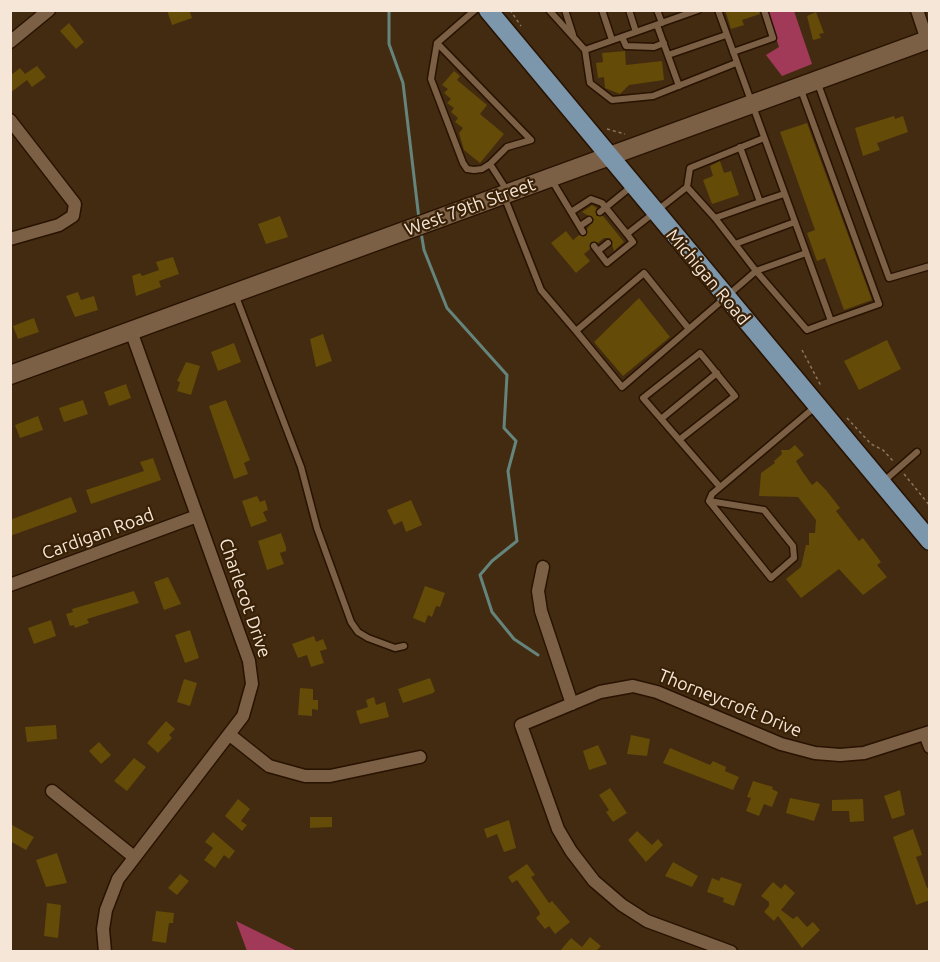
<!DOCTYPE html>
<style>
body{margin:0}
#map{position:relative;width:940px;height:962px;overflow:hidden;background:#432b11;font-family:Ubuntu,sans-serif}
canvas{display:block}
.frame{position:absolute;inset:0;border:12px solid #f6e6d8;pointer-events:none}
</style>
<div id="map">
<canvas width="940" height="962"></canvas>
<div class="frame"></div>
</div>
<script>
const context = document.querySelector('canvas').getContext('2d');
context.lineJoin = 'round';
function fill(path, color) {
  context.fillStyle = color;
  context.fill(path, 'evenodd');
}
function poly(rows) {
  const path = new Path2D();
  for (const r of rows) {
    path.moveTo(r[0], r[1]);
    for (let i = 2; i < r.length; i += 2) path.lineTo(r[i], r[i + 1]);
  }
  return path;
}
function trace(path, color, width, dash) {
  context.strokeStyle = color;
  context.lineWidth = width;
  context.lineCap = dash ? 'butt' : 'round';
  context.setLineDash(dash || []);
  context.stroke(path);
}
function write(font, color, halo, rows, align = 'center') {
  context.font = font + ' Ubuntu,sans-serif';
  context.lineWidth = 4.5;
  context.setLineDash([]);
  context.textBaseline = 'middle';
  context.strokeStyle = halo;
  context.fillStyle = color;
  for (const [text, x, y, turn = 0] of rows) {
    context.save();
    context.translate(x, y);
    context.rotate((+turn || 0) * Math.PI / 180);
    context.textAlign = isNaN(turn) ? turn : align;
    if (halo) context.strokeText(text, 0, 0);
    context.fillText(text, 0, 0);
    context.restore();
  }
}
const forest = poly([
 [767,11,794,11,812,64,782,76,766,55,779,47],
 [236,921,297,951,247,951]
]);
const stream = poly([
 [389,10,389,44,403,83,419,219],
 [421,232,424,250,447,308,507,375,504,428,516,441,508,471,517,541,492,561,480,575,492,612,514,639,538,655]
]);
const building = poly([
 [167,10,189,10,192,18,172,25],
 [725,10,759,10,760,14,742,20,744,25,731,29],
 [816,12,824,33,819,34,821,38,813,40,807,16],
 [69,23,84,42,76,49,60,31],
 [625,51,626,65,662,61,664,80,629,85,620,94,605,88,604,77,598,78,596,63,603,62,602,53],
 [37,66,46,77,32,87,27,80,10,93,10,76,20,68,25,74],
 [454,71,460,76,457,80,487,105,480,114,504,134,480,163,464,150,459,133,463,128,455,122,458,118,451,112,454,108,447,103,451,99,444,93,448,89,442,85],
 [894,116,895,119,903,116,908,132,877,143,880,150,863,156,855,128],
 [807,123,872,300,844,310,825,258,817,261,807,233,815,230,780,132],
 [720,161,724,173,731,171,739,195,712,204,703,180,713,176,710,166],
 [592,205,597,208,596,216,603,216,624,242,614,251,610,238,604,238,598,243,591,242,590,249,584,254,590,261,576,273,551,243,566,231,573,240,579,235,586,236,587,229,594,219,582,212],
 [280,216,288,237,266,244,258,224],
 [173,257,179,274,159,281,161,287,136,296,132,276,140,273,142,276,159,270,156,262],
 [78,292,81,300,94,296,98,310,75,317,66,296],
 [639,298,670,337,623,376,594,342],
 [34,318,39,332,18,339,13,326],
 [323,334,332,361,316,367,310,339],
 [887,340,901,369,859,390,844,361],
 [234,343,241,362,218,371,211,352],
 [186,362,200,366,191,395,177,391,180,382,177,381],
 [126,384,131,398,109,406,104,392],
 [83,400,88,414,64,422,59,408],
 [226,400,250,460,244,463,248,474,234,479,209,406],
 [38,416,43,430,20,438,15,425],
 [795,445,804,455,796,461,802,471,812,485,817,481,826,490,840,508,836,511,859,541,863,538,881,562,877,565,887,577,863,595,839,569,801,598,786,579,801,567,806,545,809,545,809,533,815,533,816,520,798,497,759,496,761,473,775,463,774,461,782,454,781,450,789,450],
 [153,458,161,480,91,504,86,490,144,471,140,462],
 [257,496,260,502,265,500,268,510,263,512,267,521,251,527,242,501],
 [71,497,77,512,10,536,10,520],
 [411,500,422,525,406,532,402,521,394,525,387,510],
 [281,533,286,547,286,551,280,553,284,564,267,570,258,541],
 [168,577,181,604,164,610,154,582],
 [425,586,445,593,440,607,436,606,432,617,428,615,425,623,413,618],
 [134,591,139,603,87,619,89,623,75,628,74,625,70,626,66,614,73,612,72,609],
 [51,620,56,636,34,644,28,628],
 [190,630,199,658,185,663,175,635],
 [314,636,316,642,323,639,327,649,320,651,324,663,311,667,307,655,298,658,292,644],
 [430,678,435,691,433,693,403,703,398,689],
 [184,679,197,683,190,706,177,702],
 [300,688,313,689,313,700,318,700,318,710,312,709,312,716,298,715],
 [374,697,376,705,385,702,389,717,360,724,356,711,368,707,366,700],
 [166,721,175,729,169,735,172,738,158,753,147,743],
 [56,725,57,739,27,742,25,727],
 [631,735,650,739,647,756,627,754],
 [99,742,111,755,101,764,89,751],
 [598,745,607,764,589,770,583,751],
 [670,748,710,765,713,761,726,767,725,771,739,777,733,790,663,763],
 [134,758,146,767,127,791,114,781],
 [753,781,773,787,772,789,778,792,772,807,764,804,759,816,746,811,751,798,747,797],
 [610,788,627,813,613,822,606,812,609,810,599,795],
 [900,790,905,815,892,819,884,796],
 [790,798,820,804,814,821,786,813],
 [238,799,250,809,241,821,247,825,242,831,225,816],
 [863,799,864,821,850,822,849,811,832,811,832,800],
 [310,817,332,817,332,827,310,828],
 [509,820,516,848,504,852,497,834,487,838,484,829],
 [10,824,34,837,26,850,10,841],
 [913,829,922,855,916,857,927,888,930,887,930,900,916,905,893,837],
 [637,831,652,845,658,839,663,845,646,862,628,840],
 [213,832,235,851,229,859,224,855,215,868,204,860,213,848,205,842],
 [57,853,67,883,46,887,36,860],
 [673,862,698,876,692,887,665,876],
 [527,864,535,875,531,877,549,903,552,901,570,922,555,934,549,926,545,929,536,918,540,914,539,911,517,880,512,883,508,877],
 [180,874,189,881,177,895,168,888],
 [721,877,742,884,734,906,723,902,724,898,707,892,712,878,719,881],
 [773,882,781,889,785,884,795,893,781,910,793,919,797,916,807,927,813,922,820,930,802,948,778,916,774,921,764,912,769,906,769,902,761,896],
 [47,903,61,905,58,938,44,936],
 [156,911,174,913,173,923,169,923,166,943,152,941],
 [590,937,601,946,596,951,560,951,571,938,582,947]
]);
const path = poly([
 [510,10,521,26],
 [607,129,625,134],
 [802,350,821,386],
 [847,418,871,444,883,450,893,461],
 [904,474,930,506]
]);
const lane = poly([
 [475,10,437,43,531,140,507,147,490,164,508,192],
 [549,10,585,50,590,83,612,100,653,96,736,63],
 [565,10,573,35],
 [602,10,612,40],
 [629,10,636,32],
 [657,10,662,23],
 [657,25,679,86],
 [622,37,626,46,654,47,664,43],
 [437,43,431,79,463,163,467,169,474,170,482,169,490,164],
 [585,50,698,10],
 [733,52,773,38,764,10],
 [668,55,726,35],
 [818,84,889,278,930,266],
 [801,90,879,304,831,321],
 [740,147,760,202,715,218,756,271,806,253],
 [551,179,571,212,591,199,602,203,627,234,687,187],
 [504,196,541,290,576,331,644,273,689,329,756,271,807,330,831,321,718,10],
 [760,202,784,194],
 [571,212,583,232],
 [600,212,632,186],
 [715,218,687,187,690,168,764,138],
 [580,226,589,220],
 [735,244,795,222],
 [594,246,607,263,633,242,627,234],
 [598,251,608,243],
 [235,294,301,467,317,528,351,622,358,632,368,638,395,648,404,646],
 [576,331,622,387,689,329],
 [661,419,717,373],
 [679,440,735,396,700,353,643,398,720,487],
 [884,481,917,452],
 [709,501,764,510,793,546,794,558,771,578,709,501,712,494,816,406]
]);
const street = poly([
 [917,10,927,40],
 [10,42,49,10],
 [10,120,75,204,73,216,59,225,10,239],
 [543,567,538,591,541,611,572,704],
 [10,585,197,516],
 [925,734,930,747],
 [230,735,269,766,305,776,330,776,420,757],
 [52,791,134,857],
 [105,952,103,929,106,910,118,879,243,716,252,684,249,661,131,331],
 [731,952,647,921,622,905,594,881,571,851,558,829,521,725,600,692,633,686,657,692,781,744,815,753,840,755,864,753,930,732]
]);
const secondary = poly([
 [10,375,930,39]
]);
const primary = poly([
 [488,10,930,541]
]);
const streetNames = [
 ["West 79th Street",470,207,-20],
 ["Michigan Road",708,277,50],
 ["Cardigan Road",98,534,-20],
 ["Charlecot Drive",245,598,71],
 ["Thorneycroft Drive",730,703,22]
];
fill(forest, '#a13958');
trace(stream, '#64847c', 3);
fill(building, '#644b07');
trace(lane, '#281200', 9);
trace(street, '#281200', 15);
trace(secondary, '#281200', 21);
trace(primary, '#281200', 21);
trace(path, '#8b7661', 1.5, [3, 3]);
trace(lane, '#7b6045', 6);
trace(street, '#7b6045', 12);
trace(secondary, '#7b6045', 18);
trace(primary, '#7c97ac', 18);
write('18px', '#f6e6d8', '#382106', streetNames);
</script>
